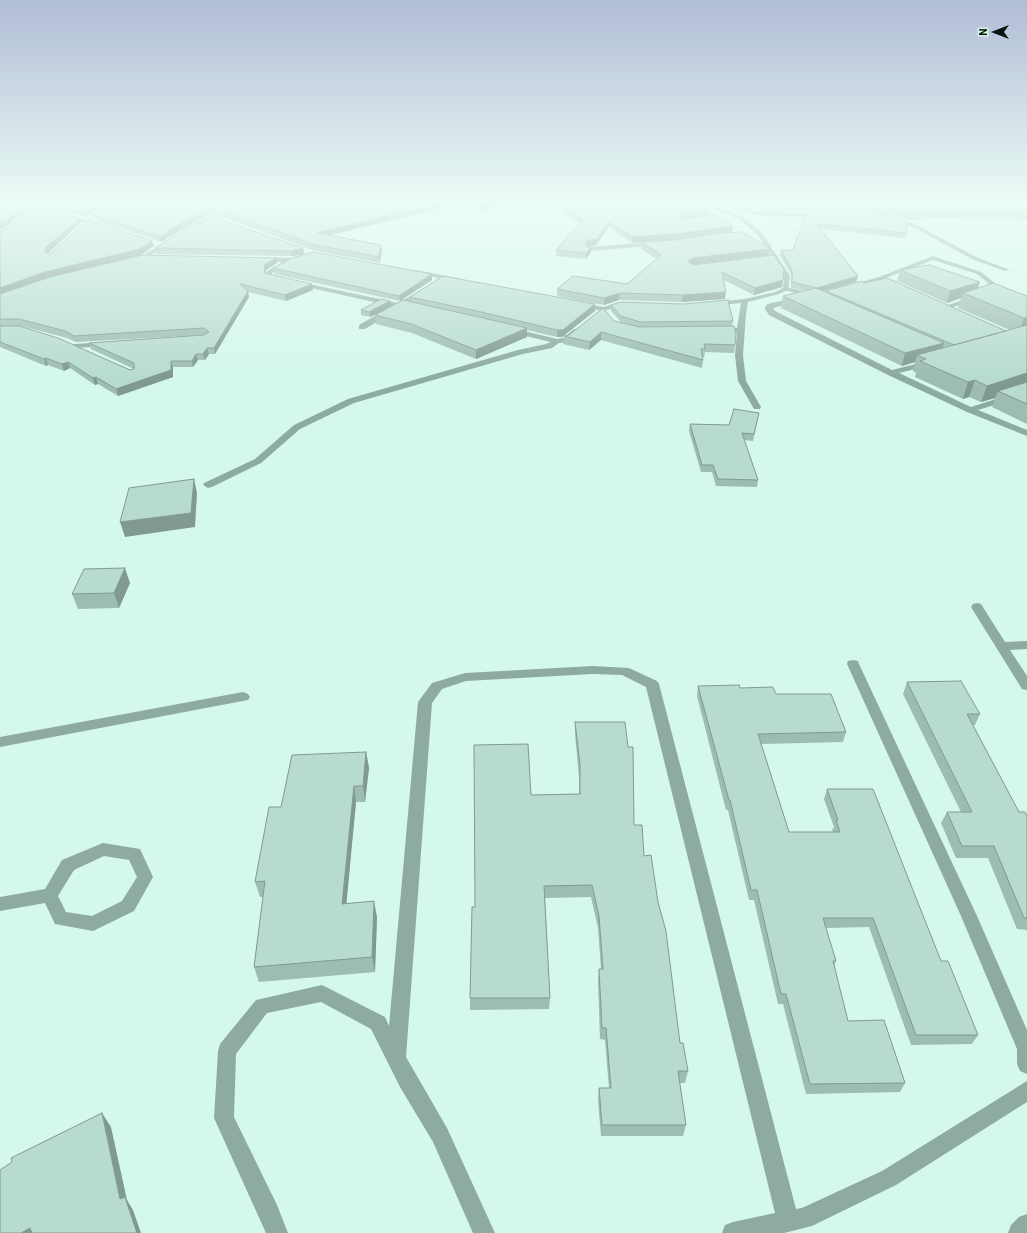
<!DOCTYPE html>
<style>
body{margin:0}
#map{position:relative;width:1027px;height:1233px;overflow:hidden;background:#d4f9ea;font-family:Barlow,sans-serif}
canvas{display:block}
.north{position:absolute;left:975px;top:12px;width:40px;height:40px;-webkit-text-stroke:3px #d4f9ea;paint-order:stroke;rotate:270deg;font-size:11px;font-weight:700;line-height:16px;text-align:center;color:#071510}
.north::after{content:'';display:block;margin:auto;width:14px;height:18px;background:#071510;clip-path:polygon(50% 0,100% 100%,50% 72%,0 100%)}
</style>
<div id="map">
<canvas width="1027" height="1233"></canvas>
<div class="north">N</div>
</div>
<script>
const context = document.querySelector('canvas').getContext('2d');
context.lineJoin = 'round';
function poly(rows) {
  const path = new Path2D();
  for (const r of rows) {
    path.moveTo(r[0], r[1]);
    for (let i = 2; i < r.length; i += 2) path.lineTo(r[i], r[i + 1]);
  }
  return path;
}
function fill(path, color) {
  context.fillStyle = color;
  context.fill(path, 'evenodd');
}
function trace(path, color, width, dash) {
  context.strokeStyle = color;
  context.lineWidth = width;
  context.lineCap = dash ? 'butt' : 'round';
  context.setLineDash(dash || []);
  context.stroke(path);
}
const service = poly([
 [786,287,814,294,815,295,812,297,784,290,783,289,786,287],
 [798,298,800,299,800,301,776,307,773,309,775,311,892,370,928,361,931,361,931,365,899,373,971,407,1027,389,1027,395,978,410,1027,430,1027,436,967,412,888,375,769,315,765,309,766,305,771,303,798,298],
 [977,603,981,604,1005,642,1027,641,1027,649,1010,650,1027,676,1027,690,1022,689,971,607,973,604,977,603]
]);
const minor = poly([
 [238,203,245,203,202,225,197,224,238,203],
 [699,203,707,203,743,217,762,233,790,276,788,290,779,294,748,302,746,314,743,355,746,381,761,407,760,409,754,409,738,381,735,355,737,332,719,333,715,331,719,329,737,328,741,303,713,306,709,304,713,302,745,299,775,292,783,288,784,276,758,235,739,219,699,203],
 [729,203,760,212,821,213,824,215,821,217,760,216,727,206,727,204,729,203],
 [887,203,892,203,897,209,895,215,870,216,869,215,872,213,891,212,892,210,887,203],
 [0,204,31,204,105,226,102,228,31,208,0,208,0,204],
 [893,217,917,225,976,257,1010,270,1005,271,972,259,913,227,891,220,890,219,893,217],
 [167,241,172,242,146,258,132,262,129,260,142,256,167,241],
 [657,242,659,243,659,245,589,251,586,249,589,247,657,242],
 [303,254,305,255,305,257,290,262,272,273,272,276,398,303,423,289,428,290,405,305,413,306,413,310,400,308,365,329,359,329,359,325,392,306,266,278,267,271,283,262,260,261,257,259,260,257,291,258,303,254],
 [933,256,981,272,1002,289,1027,300,1027,305,998,291,977,274,933,260,883,279,847,289,844,287,879,277,933,256],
 [416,270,457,278,460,280,457,282,414,273,414,271,416,270],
 [974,296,976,297,976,299,947,309,943,307,974,296],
 [576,302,604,307,619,302,631,305,627,307,619,306,604,311,576,306,576,302],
 [509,328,512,328,557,339,563,338,574,329,580,329,581,331,568,342,559,343,552,348,523,354,354,403,300,429,261,463,212,487,208,488,203,485,204,483,255,459,294,425,348,399,518,350,546,344,551,342,509,332,509,328],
 [105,342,108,342,108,346,75,348,71,346,75,344,105,342],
 [853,660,858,661,859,664,977,916,1027,1030,1027,1074,1020,1071,1017,1064,1017,1049,961,916,847,664,848,661,853,660],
 [593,666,629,668,657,681,659,684,796,1209,802,1208,882,1171,1027,1081,1027,1102,896,1185,812,1226,784,1233,722,1233,725,1225,733,1222,775,1213,646,687,622,675,593,674,466,681,442,689,432,703,406,1057,447,1128,495,1233,473,1233,433,1142,400,1087,371,1029,321,1002,267,1013,236,1054,234,1117,277,1205,288,1233,266,1233,214,1118,218,1051,220,1044,256,1000,322,985,385,1017,389,1026,418,702,432,683,465,673,593,666],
 [243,692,248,694,250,697,248,700,0,747,0,737,243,692],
 [103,843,140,849,153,877,134,911,93,931,55,924,45,903,0,911,0,897,45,889,62,860,103,843],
 [104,856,129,860,137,877,122,901,92,916,66,912,58,896,74,870,104,856]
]);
const tertiary = poly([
 [1027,1214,1027,1233,1008,1233,1011,1225,1019,1217,1027,1214]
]);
const wall = poly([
 [44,203,102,203,87,217,46,206],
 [236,203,462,203,330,235,381,245,382,250,380,263,316,251,222,217,221,211],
 [464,203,531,203,499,209,495,208,481,211],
 [541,203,707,203,707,208,705,208,709,210,708,216,682,219,733,226,732,232,726,233,770,249,769,256,783,280,782,287,754,295,724,280,725,299,682,302,619,300,604,305,557,296,557,289,627,284,657,259,641,249,642,242,677,240,696,237,676,240,632,243,609,227,596,245,588,246,591,247,591,252,586,259,556,256,556,250,580,224,551,206,541,207],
 [712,203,730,203,729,208,725,208],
 [736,203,891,203,890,210,885,212,754,209],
 [894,203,1027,203,1027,220,1005,219,926,218,925,220,908,220,895,216,897,211,898,209],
 [216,206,217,211,184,228,161,242,95,220,93,215],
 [806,213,906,233,905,238,821,229,858,276,856,282,823,291,826,292,826,291,863,283,1006,331,1010,330,958,308,961,298,947,303,897,281,900,270,978,288,1027,296,1027,424,992,407,995,398,981,402,969,397,963,399,915,377,916,373,913,371,915,362,902,366,781,308,783,296,806,291,791,288,791,275,780,255,781,250,793,250],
 [80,218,81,223,48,253,152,241,154,246,141,255,68,272,277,258,277,263,266,270,266,274,313,290,286,301,248,292,249,297,215,354,209,354,205,360,198,360,193,367,173,367,173,377,118,396,98,384,95,385,70,368,64,371,48,365,46,366,0,347,0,326,130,370,134,369,91,349,89,343,205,335,76,342,67,338,21,326,0,326,0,232],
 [155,248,303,248,304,254,292,256,156,254],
 [273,268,432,274,432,280,401,300,411,301,410,297,595,311,562,337,557,337,527,330,527,337,476,359,412,333,376,324,375,315,385,310,370,317,361,315,361,310,391,306,400,301,274,274],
 [611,305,733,321,732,326,735,345,734,353,705,352,704,357,703,357,703,360,702,368,601,340,589,350,563,344,564,336,569,335,614,321,631,325,621,322,611,311],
 [759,413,753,441,744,440,758,480,757,487,716,486,712,472,701,472,689,431,690,424,729,425],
 [130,583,119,608,78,609,72,594],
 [907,682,980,714,975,725,973,725,1019,812,1027,816,1027,930,1017,929,988,858,956,858,941,823,947,812,961,812,903,694],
 [698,686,740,688,776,694,846,732,843,742,761,744,789,832,833,832,832,830,834,827,824,799,827,789,941,961,978,1035,972,1044,911,1045,869,927,826,928,836,961,834,966,848,1021,905,1083,900,1092,806,1094,783,1004,778,1004,754,900,749,900,728,810,726,810,697,696],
 [575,722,634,825,644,856,658,902,680,1043,688,1071,685,1083,680,1083,686,1125,683,1136,601,1136,598,1100,599,1088,609,1088,605,1040,600,1039,598,981,599,969,601,969,598,928,591,897,545,898,550,998,549,1009,470,1010,470,998,475,907,531,795,579,794,579,777,575,734],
 [366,752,369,768,365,802,356,802,346,903,377,917,375,972,259,982,254,967,263,897,260,897,255,882,281,807]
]);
const shadedWall = poly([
 [95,203,102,203,87,217,85,212],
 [440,203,462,203,318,238,317,233],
 [490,203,495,203,495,208,481,211,480,205],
 [502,203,531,203,499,209,499,204],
 [541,203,551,203,551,206,541,207],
 [29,205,30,210,0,230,0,224],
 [892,205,890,210,885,212,886,206],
 [216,206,217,211,184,228,161,242,160,237,183,222],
 [709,210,708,216,682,219,678,221,679,216,682,213],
 [80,218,81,223,47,254,48,258,45,248],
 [609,222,609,227,596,245,589,246,585,249,585,243],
 [733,226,732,232,676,240,632,243,632,237],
 [152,241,154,246,141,255,46,278,0,294,0,288,45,272],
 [381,245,382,250,380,263,379,257],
 [591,247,591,252,586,259,586,253],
 [303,248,304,254,292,256,291,251],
 [770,249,768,256,688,267,689,260,693,258],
 [277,258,277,263,266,270,265,279,264,273,265,264],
 [432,274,432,280,400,301,399,296],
 [858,276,856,282,816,293,817,288],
 [783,280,782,287,754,295,755,288],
 [980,282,976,293,963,293,961,298,947,303,950,291],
 [312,284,313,290,286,301,285,295],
 [248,291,249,297,215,354,214,348],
 [726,292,725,299,682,302,683,295],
 [620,293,619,300,604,305,604,298],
 [390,301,391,307,370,317,369,312],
 [595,304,595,311,562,337,557,337,557,330],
 [1024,318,1027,318,1027,333,1019,334],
 [527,328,527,337,476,359,476,350],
 [601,332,601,340,589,350,590,342],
 [944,343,941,355,917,355,915,362,902,366,905,353],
 [207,348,209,354,205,360,203,354],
 [196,354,198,360,193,367,192,361],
 [46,358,48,365,46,366,44,359],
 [171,361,173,367,173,377,118,396,116,389],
 [68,362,70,368,64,371,62,364],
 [1027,373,1027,388,998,391,995,398,981,402,987,386],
 [96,377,98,384,95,385,93,378],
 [975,380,969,397,963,399,968,382],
 [194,479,197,493,195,527,125,537,120,522],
 [125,568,130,583,119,608,114,593],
 [366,752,369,768,365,802,363,786],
 [354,786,356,802,345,919,342,904],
 [374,901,377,917,375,972,372,957],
 [102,1113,111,1127,127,1200,133,1210,141,1233,137,1233,120,1199],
 [30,1228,35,1233,21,1233]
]);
const building = poly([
 [53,203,95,203,85,212,53,203],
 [106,203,215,203,216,206,183,222,160,237,93,215,106,203],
 [236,203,440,203,317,233,381,245,379,257,316,245,221,211,236,203],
 [476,203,490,203,480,205,476,203],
 [556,203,698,203,709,210,682,213,679,216,680,219,716,215,733,226,676,234,632,237,609,222,597,239,589,240,585,243,588,247,591,247,586,253,556,250,583,220,556,203],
 [759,203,891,203,892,205,886,206,759,203],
 [900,203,1027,203,1027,215,1006,214,924,212,926,215,910,214,897,211,901,205,900,203],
 [0,205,29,205,0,224,0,205],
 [39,207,80,218,45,248,46,253,51,253,88,220,152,241,140,249,45,272,0,288,0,232,39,207],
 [806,213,882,214,908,222,906,233,816,224,858,276,817,288,792,282,792,270,781,250,793,250,806,213],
 [212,217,303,248,291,251,155,248,189,227,212,217],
 [743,232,770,249,693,258,689,260,689,262,693,265,774,255,784,269,783,280,755,288,722,272,726,292,683,295,620,293,604,298,557,289,573,276,627,284,661,255,642,242,677,240,719,233,743,232],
 [313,252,432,274,399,296,273,268,292,258,313,252],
 [143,255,277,258,265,264,264,273,312,284,285,295,240,284,248,291,214,348,207,348,203,354,196,354,192,361,171,361,171,370,116,389,96,377,93,378,68,362,62,364,46,358,44,359,0,342,0,326,19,326,58,338,130,370,134,369,134,363,89,343,204,335,209,332,204,328,74,336,65,331,19,319,0,319,0,294,50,277,143,255],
 [929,265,980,282,950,291,900,270,929,265],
 [443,276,595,304,563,330,557,330,477,311,410,297,443,276],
 [887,278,1006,331,954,345,826,291,862,281,863,283,887,278],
 [993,283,1027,296,1027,318,1024,318,963,293,993,283],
 [816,288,944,343,905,353,783,296,816,288],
 [381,299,390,301,369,312,361,310,381,299],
 [403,300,527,328,476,350,411,324,375,315,403,300],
 [728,300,733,321,640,322,621,316,611,305,621,302,683,304,728,300],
 [603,308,614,321,639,327,734,326,736,333,735,345,704,344,705,349,701,349,703,360,601,332,590,342,564,336,569,335,603,308],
 [1027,325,1027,373,987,386,975,380,968,382,920,361,926,359,917,355,1027,325],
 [1027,382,1027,404,998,391,1027,382],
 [734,409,759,413,754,434,742,433,758,480,718,479,713,465,702,465,690,424,729,425,734,409],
 [194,479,191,513,120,522,129,488,194,479],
 [125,568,114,593,72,594,84,569,125,568],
 [961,681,980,714,967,714,1019,812,1025,812,1027,816,1027,918,1024,918,994,846,962,846,947,812,972,812,907,682,961,681],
 [739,685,740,688,773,687,776,694,831,694,846,732,758,734,789,832,840,832,836,820,838,820,827,789,873,789,941,961,948,961,978,1035,916,1035,873,918,823,918,836,961,833,961,848,1021,884,1020,905,1083,810,1084,786,994,781,994,757,890,751,890,730,800,729,800,698,686,739,685],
 [575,722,625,722,628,747,633,747,634,825,642,825,644,856,651,855,658,902,666,931,680,1043,683,1043,688,1071,678,1071,686,1125,602,1125,599,1088,611,1088,606,1028,602,1028,599,969,603,969,599,916,592,885,544,886,550,998,470,998,472,907,475,907,474,745,528,744,531,795,580,794,580,765,575,722],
 [366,752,363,786,354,786,342,904,374,901,372,957,254,967,265,881,255,882,269,807,281,807,292,755,366,752],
 [102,1113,120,1199,125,1197,137,1233,32,1233,30,1228,21,1233,0,1233,0,1170,12,1162,11,1158,102,1113]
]);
fill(service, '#8eaba0');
fill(minor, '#8eaba0');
fill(tertiary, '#8eaba0');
fill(wall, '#9dbdb0');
fill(shadedWall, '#809a90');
fill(building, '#b7dccd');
trace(building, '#809a90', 1);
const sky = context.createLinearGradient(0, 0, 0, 376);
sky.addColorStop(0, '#b1bcd6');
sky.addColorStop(0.54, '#ecfcf6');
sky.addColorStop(1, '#ecfcf600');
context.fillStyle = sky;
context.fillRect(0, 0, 1027, 376);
</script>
